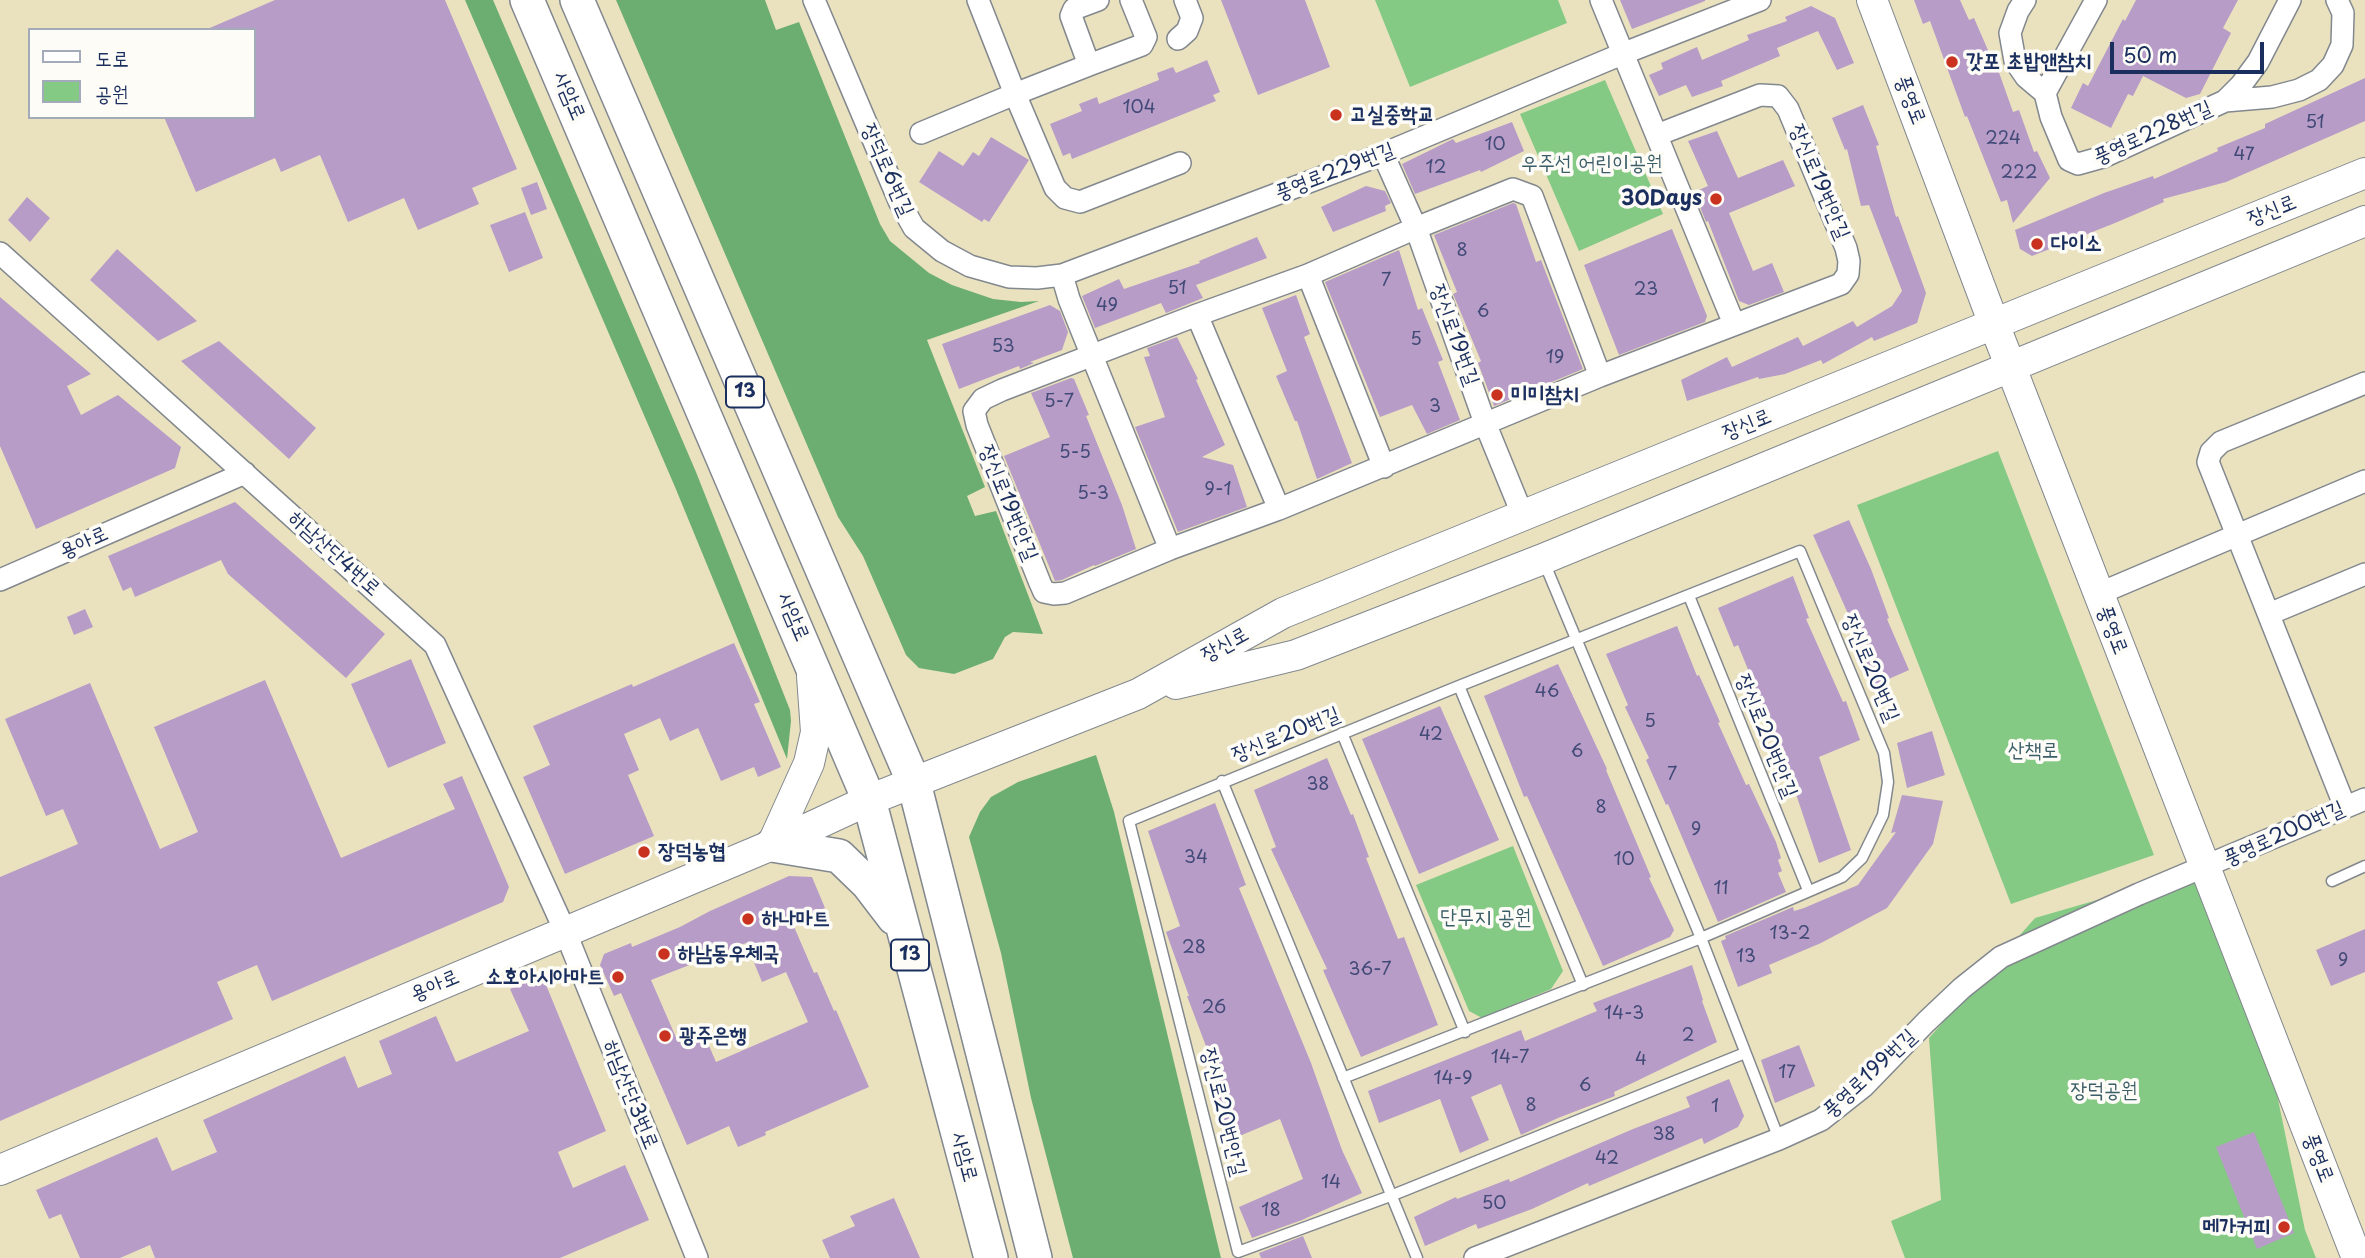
<!DOCTYPE html>
<meta charset="utf-8">
<style>
body{margin:0}
#map{position:relative;width:2365px;height:1258px;overflow:hidden;background:#eae2bf;font-family:"Playpen Sans","Poor Story",sans-serif}
canvas{display:block}
.legend{position:absolute;left:28px;top:28px;width:228px;height:91px;box-sizing:border-box;background:#fdfcf7;border:2px solid #a3aaba;margin:0;padding:9px 12px;list-style:none;font-size:21px;color:#1b2f5e}
.legend li{display:flex;align-items:center;gap:14px;height:35px}
.legend b{width:35px;border:2px solid #a3aaba}
.scale{position:absolute;left:2110px;top:42px;width:154px;height:32px;box-sizing:border-box;border:4px solid #1b2f5e;border-top:0;padding-left:9px;font-size:21px;line-height:24px;white-space:nowrap;color:#1b2f5e;-webkit-text-stroke:5px #fdfcf7;paint-order:stroke}
</style>
<div id="map">
<canvas width="2365" height="1258"></canvas>
<ul class="legend">
<li><b style="height:9px;background:#fff"></b>도로</li>
<li><b style="height:19px;background:#85ca84"></b>공원</li>
</ul>
<div class="scale">50 m</div>
</div>
<script>
const context = document.querySelector('canvas').getContext('2d');
context.lineJoin = 'round';
function fill(path, color) {
  context.fillStyle = color;
  context.fill(path, 'evenodd');
}
function poly(rows) {
  const path = new Path2D();
  for (const r of rows) {
    path.moveTo(r[0], r[1]);
    for (let i = 2; i < r.length; i += 2) path.lineTo(r[i], r[i + 1]);
  }
  return path;
}
function trace(path, color, width, dash) {
  context.strokeStyle = color;
  context.lineWidth = width;
  context.lineCap = dash ? 'butt' : 'round';
  context.setLineDash(dash || []);
  context.stroke(path);
}
function write(font, color, halo, rows, align = 'center') {
  context.font = font + ' "Playpen Sans","Poor Story",sans-serif';
  context.lineWidth = 7;
  context.setLineDash([]);
  context.textBaseline = 'middle';
  context.strokeStyle = halo;
  context.fillStyle = color;
  for (const [text, x, y, turn = 0] of rows) {
    context.save();
    context.translate(x, y);
    context.rotate((+turn || 0) * Math.PI / 180);
    context.textAlign = isNaN(turn) ? turn : align;
    if (halo) context.strokeText(text, 0, 0);
    context.fillText(text, 0, 0);
    context.restore();
  }
}
const green = poly([
 [1375,0,1558,0,1567,23,1410,87],
 [1605,80,1663,214,1579,251,1520,114],
 [1998,451,2154,855,2011,904,1857,505],
 [1513,846,1563,971,1551,989,1482,1018,1469,1011,1416,885],
 [2204,869,2268,1051,2305,1230,2316,1258,1905,1258,1891,1221,1941,1200,1929,1038,2035,918]
]);
const forest = poly([
 [465,0,493,0,696,472,790,710,791,721,787,759,675,487],
 [616,0,765,0,776,30,799,22,880,224,890,241,929,273,952,285,993,299,1021,302,1039,301,927,340,985,487,967,496,975,516,996,511,1043,634,1013,632,1005,637,993,659,954,674,919,668,906,655,863,556,838,517],
 [1096,755,1114,812,1221,1258,1073,1258,1031,1098,1001,953,969,837,980,812,991,797,1018,782]
]);
const building = poly([
 [275,0,445,0,517,169,472,188,479,204,418,230,404,198,348,222,320,155,281,172,275,158,196,192,164,117,254,117,254,30,205,30],
 [1221,0,1305,0,1330,67,1258,95],
 [1620,0,1705,0,1705,1,1632,29],
 [1914,0,1960,0,1969,20,1974,18,1994,64,1996,64,2013,112,2019,110,2034,152,2037,151,2050,178,2013,223,2007,200,2001,202,1967,116,1965,117,1930,21,1923,24],
 [2136,0,2238,0,2223,28,2231,33,2200,94,2186,98,2143,76,2133,96,2128,94,2111,128,2071,108,2083,83,2088,86,2123,19,2125,21],
 [1811,6,1835,18,1854,63,1837,70,1818,31,1777,48,1780,56,1721,81,1723,86,1692,97,1686,85,1659,96,1649,75,1663,69,1661,63,1697,47,1702,60,1749,40,1747,35,1787,21,1785,17],
 [1207,60,1220,92,1213,95,1216,101,1072,159,1070,153,1063,156,1050,124,1082,111,1079,104,1097,97,1099,104,1159,80,1157,73,1173,67,1176,73],
 [2365,78,2365,121,2226,182,2163,199,2164,202,2115,223,2032,256,2020,249,2015,230,2104,193,2153,176,2154,179,2218,151,2217,148,2265,128,2265,124],
 [1863,105,1879,145,1876,146,1896,217,1898,216,1926,293,1917,323,1874,341,1872,337,1823,364,1821,360,1785,374,1759,379,1758,377,1687,401,1681,380,1727,357,1732,367,1798,337,1803,346,1853,321,1857,327,1892,306,1902,291,1869,205,1861,206,1847,149,1845,150,1832,118],
 [1512,122,1524,151,1481,172,1480,170,1415,194,1402,164,1453,139,1456,143],
 [1717,131,1738,178,1783,160,1795,186,1729,213,1753,271,1772,263,1784,292,1749,305,1739,301,1708,221,1706,222,1694,192,1708,186,1688,141],
 [991,137,1029,160,989,222,984,219,982,222,919,182,939,151,963,166,973,152,979,156],
 [537,182,547,209,531,215,521,188],
 [1366,186,1385,191,1391,203,1385,206,1386,211,1333,232,1321,207],
 [27,197,50,218,30,242,8,220],
 [1513,203,1516,204,1536,262,1541,260,1583,369,1494,406,1478,363,1481,361,1453,294,1457,292,1434,235],
 [525,212,543,258,509,272,490,225],
 [1672,229,1707,316,1705,322,1619,355,1584,265],
 [1257,237,1267,258,1196,285,1203,298,1166,313,1161,303,1095,328,1082,296,1119,279,1124,289,1200,263,1199,261],
 [117,249,197,321,158,341,90,280],
 [1399,250,1418,310,1422,308,1443,360,1438,362,1460,420,1427,434,1412,405,1380,417,1325,282],
 [1296,295,1310,334,1304,337,1352,463,1317,479,1297,421,1295,421,1276,376,1287,371,1262,308],
 [0,297,91,374,67,386,81,415,118,395,181,447,175,468,36,529,0,446],
 [1050,305,1060,311,1068,332,1062,350,1030,362,1034,363,1020,369,1019,366,959,389,942,344],
 [1177,337,1198,379,1196,380,1225,445,1202,457,1233,465,1247,507,1178,532,1135,427,1165,417,1144,357,1150,356,1147,348],
 [219,341,316,428,289,459,181,361],
 [1071,378,1074,379,1089,415,1086,416,1122,505,1136,549,1095,566,1094,565,1062,580,1055,581,1004,456,1050,437,1031,393],
 [235,502,385,634,346,678,228,574,221,560,135,597,131,587,123,591,108,556],
 [1849,520,1871,569,1889,618,1887,619,1909,670,1873,686,1855,645,1861,643,1813,535],
 [1793,576,1809,618,1806,619,1843,702,1846,701,1860,740,1819,757,1851,850,1819,863,1768,710,1765,711,1738,645,1734,647,1718,608],
 [85,609,93,627,74,635,67,617],
 [1677,626,1697,676,1699,675,1720,722,1718,723,1746,785,1749,784,1776,842,1781,858,1778,860,1782,871,1778,873,1786,892,1718,922,1668,804,1666,805,1646,760,1649,758,1625,707,1628,705,1606,654],
 [734,643,760,702,754,704,781,767,758,777,754,767,721,781,698,728,670,741,660,718,624,734,639,770,628,775,654,836,565,874,523,777,550,765,533,726,632,684,633,687],
 [411,659,446,743,388,768,351,684],
 [1558,664,1607,769,1606,770,1651,877,1649,878,1674,930,1670,937,1603,966,1527,796,1524,797,1484,696],
 [265,680,341,858,455,809,443,784,462,776,509,887,503,902,272,1001,257,965,217,982,233,1019,0,1121,0,877,78,844,63,809,46,816,5,719,90,683,160,849,198,832,154,727],
 [1440,706,1499,840,1419,874,1362,739],
 [1932,731,1945,775,1907,788,1897,743],
 [1327,758,1351,815,1353,814,1369,857,1366,858,1398,939,1404,937,1438,1025,1361,1057,1323,970,1327,969,1271,849,1276,847,1254,790],
 [1902,795,1943,801,1933,844,1887,908,1821,943,1769,965,1772,973,1738,987,1721,941,1726,939,1725,936,1793,907,1794,911,1804,908,1858,885,1896,832,1891,833],
 [1215,803,1246,885,1239,888,1311,1063,1342,1150,1362,1193,1302,1220,1252,1238,1239,1207,1303,1179,1280,1119,1230,1140,1215,1100,1220,1098,1205,1066,1212,1062,1187,996,1189,996,1166,932,1180,926,1148,831],
 [789,876,812,877,825,908,792,922,814,973,817,972,834,1011,836,1010,869,1087,765,1132,766,1135,738,1147,729,1126,687,1145,621,993,614,996,600,965,604,954,631,943,632,947,680,927,710,911],
 [746,943,762,982,786,972,808,1022,716,1062,703,1032,678,1042,651,980],
 [2365,929,2365,972,2331,986,2316,950],
 [1692,965,1703,1000,1702,1001,1717,1042,1614,1092,1615,1096,1558,1118,1521,1135,1501,1084,1471,1097,1489,1140,1460,1153,1440,1099,1379,1123,1368,1091,1521,1030,1525,1041,1597,1011,1593,1003],
 [542,975,606,1131,558,1152,573,1188,625,1165,649,1220,560,1258,155,1258,150,1245,120,1258,80,1258,61,1214,49,1219,36,1190,157,1137,172,1171,217,1152,203,1120,345,1056,358,1088,392,1074,379,1041,436,1016,456,1062,529,1031,510,989],
 [1799,1045,1815,1086,1775,1103,1761,1060],
 [1729,1079,1744,1116,1738,1127,1704,1144,1702,1138,1589,1186,1588,1183,1532,1209,1478,1229,1476,1224,1425,1246,1414,1217,1456,1197,1457,1199,1509,1179,1510,1182,1633,1129,1690,1107,1686,1097],
 [2254,1132,2294,1233,2257,1249,2216,1147],
 [894,1198,920,1258,830,1258,822,1240,855,1226,850,1216],
 [1303,1236,1312,1258,1261,1258,1259,1253]
]);
const lane = poly([
 [1544,562,1701,938,1779,1139],
 [1689,596,1808,890],
 [1459,686,1583,985],
 [1342,733,1465,1032],
 [1222,781,1417,1258],
 [2332,881,2365,866],
 [1343,1078,1701,938,1842,877,1862,858,1883,815,1888,782,1884,753,1800,551,1459,686,1129,821,1238,1252,1393,1195,1745,1053]
]);
const street = poly([
 [814,0,900,203,914,228,942,251,970,266,1009,277,1037,278,1062,275,1383,154,1622,54,1760,0],
 [978,0,1015,94,1089,65,1071,16,1074,9,1098,0],
 [1601,0,1734,324],
 [2025,0,2018,11,2010,33,2015,61,2026,77,2045,93],
 [2096,0,2045,93,2051,117,2069,160,2078,164,2103,157,2225,101,2241,85,2258,62,2290,0],
 [1178,39,1187,31,1192,18,1185,0],
 [1089,65,1142,45,1146,37,1131,0],
 [2225,101,2272,97,2299,90,2319,80,2333,65,2342,45,2343,13,2337,0],
 [921,133,1015,94,1055,188,1065,198,1080,202,1180,163],
 [1383,154,1416,228,1485,423,1523,516],
 [0,253,435,645,565,931,697,1258],
 [1062,275,1069,299,1170,549],
 [1308,275,1384,467],
 [1197,315,1279,509],
 [1600,376,1532,196,1513,189,1416,228,1308,275,1197,315,1002,390,983,399,974,411,977,425,1040,583,1044,592,1054,594,1065,593,1170,549,1279,509,1600,376,1841,284,1848,274,1849,261,1846,248,1788,109,1778,96,1760,95,1657,135],
 [0,580,245,473],
 [2098,594,2365,481],
 [2269,614,2365,574],
 [2345,807,2208,462,2211,452,2221,442,2365,383],
 [1475,1258,1779,1139,1821,1120,1864,1086,1926,1022,1962,988,2001,957,2139,894,2365,799]
]);
const secondary = poly([
 [1872,0,1994,324,2357,1258],
 [1176,684,1296,655,1543,559,2365,221],
 [772,845,809,763,816,732,812,676],
 [0,1170,772,845,869,800,1138,694,1283,613,2365,173]
]);
const primary = poly([
 [527,0,869,800,991,1258],
 [577,0,914,783,1035,1258],
 [772,845,839,856,868,884,894,918]
]);
const markers = [
 [1952,62,7,"#c8321e"],
 [1336,115,7,"#c8321e"],
 [1716,199,7,"#c8321e"],
 [2037,244,7,"#c8321e"],
 [1497,395,7,"#c8321e"],
 [644,852,7,"#c8321e"],
 [748,919,7,"#c8321e"],
 [664,954,7,"#c8321e"],
 [618,977,7,"#c8321e"],
 [665,1036,7,"#c8321e"],
 [2284,1227,7,"#c8321e"]
];
const numberNames = [
 ["104",1139,108],
 ["51",2315,123],
 ["224",2003,139],
 ["10",1495,145],
 ["47",2244,155],
 ["12",1436,168],
 ["222",2019,173],
 ["8",1462,251],
 ["7",1386,281],
 ["51",1177,289],
 ["23",1646,290],
 ["49",1107,306],
 ["6",1483,312],
 ["5",1416,340],
 ["53",1003,347],
 ["19",1555,358],
 ["5-7",1059,402],
 ["3",1435,407],
 ["5-5",1075,453],
 ["9-1",1218,490],
 ["5-3",1093,494],
 ["46",1547,692],
 ["5",1650,722],
 ["42",1431,735],
 ["6",1577,752],
 ["7",1672,775],
 ["38",1318,785],
 ["8",1601,808],
 ["9",1696,830],
 ["34",1196,858],
 ["10",1624,860],
 ["11",1721,889],
 ["13-2",1790,934],
 ["28",1194,948],
 ["13",1746,957],
 ["9",2343,961],
 ["36-7",1370,970],
 ["26",1214,1008],
 ["14-3",1624,1014],
 ["2",1688,1036],
 ["14-7",1510,1058],
 ["4",1641,1060],
 ["17",1787,1073],
 ["14-9",1453,1079],
 ["6",1585,1086],
 ["8",1531,1106],
 ["1",1715,1107],
 ["38",1664,1135],
 ["42",1607,1159],
 ["14",1331,1183],
 ["50",1494,1204],
 ["18",1271,1211]
];
const shields = [
 [745,392,38],
 [910,955,38]
];
const shieldNames = [
 ["13",745,392],
 ["13",910,955]
];
const poiNames = [
 ["갓포 초밥앤참치",1966,62],
 ["고실중학교",1350,115],
 ["30Days",1702,199,"right"],
 ["다이소",2051,244],
 ["미미참치",1511,395],
 ["장덕농협",658,852],
 ["하나마트",762,919],
 ["하남동우체국",678,954],
 ["소호아시아마트",604,977,"right"],
 ["광주은행",679,1036],
 ["메가커피",2270,1227,"right"]
];
const streetNames = [
 ["사암로",569,96,67],
 ["풍영로",1910,100,69],
 ["풍영로228번길",2153,133,-24],
 ["장덕로6번길",887,170,66],
 ["풍영로229번길",1335,172,-21],
 ["장신로19번안길",1819,182,67],
 ["장신로",2272,211,-22],
 ["장신로19번길",1454,335,70],
 ["장신로",1747,425,-22],
 ["장신로19번안길",1008,503,68],
 ["용아로",84,543,-24],
 ["하남산단4번로",334,554,42],
 ["사암로",793,617,67],
 ["풍영로",2112,630,69],
 ["장신로",1225,645,-29],
 ["장신로20번길",1870,668,67],
 ["장신로20번길",1286,735,-22],
 ["장신로20번안길",1766,736,68],
 ["풍영로200번길",2284,834,-24],
 ["용아로",435,986,-23],
 ["풍영로199번길",1870,1074,-43],
 ["하남산단3번로",630,1095,68],
 ["장신로20번안길",1223,1112,76],
 ["사암로",964,1157,75],
 ["풍영로",2318,1158,69]
];
const parkNames = [
 ["우주선 어린이공원",1592,164],
 ["산책로",2033,751],
 ["단무지 공원",1486,918],
 ["장덕공원",2104,1091]
];
fill(green, '#85ca84');
fill(forest, '#6cae72');
fill(building, '#b79cc7');
trace(lane, '#82888e', 13);
trace(street, '#82888e', 24);
trace(secondary, '#82888e', 32);
trace(primary, '#82888e', 36);
trace(lane, '#fff', 10);
trace(street, '#fff', 21);
trace(secondary, '#fff', 30);
trace(primary, '#fff', 33);
for (const [x, y, r, color] of markers) {
  const dot = new Path2D();
  dot.arc(x, y, r, 0, 2 * Math.PI);
  context.fillStyle = color;
  context.fill(dot);
  trace(dot, '#fdfcf7', 2.5);
}
write('18px', '#424a78', null, numberNames);
for (const [x, y, w] of shields) {
  const box = new Path2D();
  box.roundRect(x - w / 2, y - 15.5, w, 31, 5);
  context.fillStyle = '#fdfcf7';
  context.fill(box);
  trace(box, '#1b2f5e', 2);
}
write('bold 19px', '#1b2f5e', null, shieldNames);
write('bold 21px', '#1b2f5e', '#fdfcf7', poiNames, 'left');
write('21px', '#1b2f5e', '#fdfcf7', streetNames);
write('21px', '#3b5e69', '#fdfcf7', parkNames);
</script>
